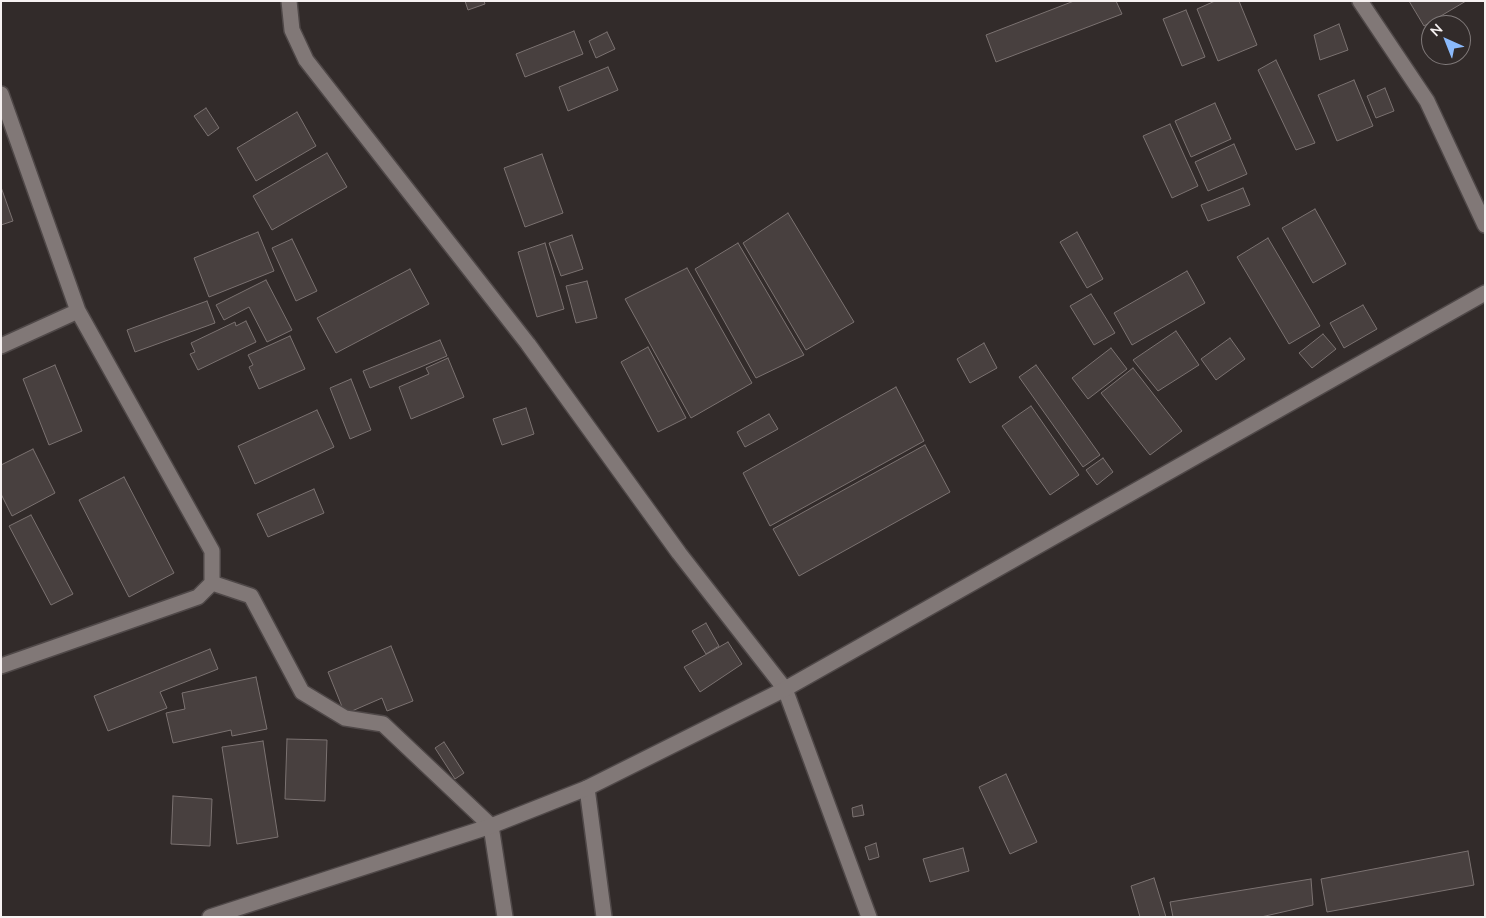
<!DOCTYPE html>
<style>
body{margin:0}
#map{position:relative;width:1486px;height:918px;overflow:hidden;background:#322b2a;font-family:Mulish,sans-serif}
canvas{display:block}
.frame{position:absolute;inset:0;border:2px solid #f6f1f1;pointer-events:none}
.north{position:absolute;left:1421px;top:15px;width:50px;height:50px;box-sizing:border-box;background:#322b2a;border:1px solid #807a7a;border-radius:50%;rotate:316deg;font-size:14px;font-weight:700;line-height:20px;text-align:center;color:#f6f1f1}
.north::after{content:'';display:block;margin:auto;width:18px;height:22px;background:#8bbafc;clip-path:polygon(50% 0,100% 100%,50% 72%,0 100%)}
</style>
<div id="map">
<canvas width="1486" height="918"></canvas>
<div class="frame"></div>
<div class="north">N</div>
</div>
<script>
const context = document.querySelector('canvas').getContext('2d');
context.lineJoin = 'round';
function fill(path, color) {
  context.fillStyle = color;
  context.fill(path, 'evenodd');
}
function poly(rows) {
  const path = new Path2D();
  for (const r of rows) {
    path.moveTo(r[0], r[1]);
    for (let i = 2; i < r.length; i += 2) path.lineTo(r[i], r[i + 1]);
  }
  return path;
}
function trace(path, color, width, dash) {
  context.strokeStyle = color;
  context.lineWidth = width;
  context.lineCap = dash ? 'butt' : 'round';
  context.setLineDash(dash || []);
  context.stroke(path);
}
const building = poly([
 [465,1,484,1,485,4,468,10,465,1],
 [1074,1,1116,1,1122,14,996,62,986,35,1074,1],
 [1215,1,1239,1,1257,45,1218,61,1197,9,1215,1],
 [1409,1,1466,1,1424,26,1409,1],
 [1186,10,1205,57,1182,66,1163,19,1186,10],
 [1339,24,1348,50,1320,60,1314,35,1339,24],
 [574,31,583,54,525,77,516,54,574,31],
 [607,32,615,49,596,58,589,41,607,32],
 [1276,60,1315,143,1296,150,1258,70,1276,60],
 [608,67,618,90,568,111,559,87,608,67],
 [1354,80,1373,126,1337,141,1318,95,1354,80],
 [1385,88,1394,111,1376,118,1367,96,1385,88],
 [1215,103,1231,139,1191,157,1175,121,1215,103],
 [206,108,219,128,208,136,194,116,206,108],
 [297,112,316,146,256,181,237,148,297,112],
 [1170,124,1198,186,1172,198,1143,136,1170,124],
 [1234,144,1247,174,1208,191,1195,162,1234,144],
 [327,153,347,187,272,230,253,196,327,153],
 [542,154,563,213,525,227,504,168,542,154],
 [1,187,13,221,1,225,1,187],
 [1243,188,1250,205,1208,221,1201,205,1243,188],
 [1315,209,1346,264,1313,283,1282,228,1315,209],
 [788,213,854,322,806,350,743,243,788,213],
 [258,232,274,271,209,297,194,258,258,232],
 [1077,232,1103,279,1087,288,1060,242,1077,232],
 [572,235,583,269,561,276,549,243,572,235],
 [1268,238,1320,326,1289,344,1237,257,1268,238],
 [292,239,317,291,296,301,272,248,292,239],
 [545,243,564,309,537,317,518,252,545,243],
 [738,243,804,355,756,378,695,269,738,243],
 [687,268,752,383,691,418,625,299,687,268],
 [410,269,429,304,336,353,317,318,410,269],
 [1187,271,1205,303,1132,345,1114,313,1187,271],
 [266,280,292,330,267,342,249,307,224,320,216,305,266,280],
 [587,281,597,318,576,323,566,286,587,281],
 [1091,294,1115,333,1094,345,1070,306,1091,294],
 [207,301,215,323,135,352,127,330,207,301],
 [1363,305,1377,329,1344,348,1330,323,1363,305],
 [246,321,256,342,198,370,190,354,195,352,191,343,235,322,236,326,246,321],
 [1176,331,1199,365,1158,391,1133,360,1176,331],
 [1323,334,1336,349,1312,368,1299,353,1323,334],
 [290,336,305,369,259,389,249,367,253,365,248,355,290,336],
 [1230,338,1245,359,1216,380,1201,359,1230,338],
 [440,340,447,356,370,388,363,371,440,340],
 [984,343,997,368,970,383,957,359,984,343],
 [648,347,686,418,658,432,621,362,648,347],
 [1111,348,1127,369,1088,399,1072,378,1111,348],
 [448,358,464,397,411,419,399,387,429,374,426,368,448,358],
 [55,365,82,431,49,445,23,379,55,365],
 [1036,365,1100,455,1083,467,1019,377,1036,365],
 [1133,368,1182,431,1150,455,1101,393,1133,368],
 [351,379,371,430,350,439,330,388,351,379],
 [896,387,924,441,770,526,743,473,896,387],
 [1031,406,1079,475,1050,495,1002,426,1031,406],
 [526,408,534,434,502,445,493,419,526,408],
 [317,410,334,447,255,484,238,446,317,410],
 [769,414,778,429,745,447,737,432,769,414],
 [925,445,950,492,799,576,773,529,925,445],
 [33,449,55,493,12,516,1,494,1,465,33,449],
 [1103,458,1113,472,1097,485,1086,470,1103,458],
 [124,477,174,573,129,597,79,500,124,477],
 [314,489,324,513,268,537,257,514,314,489],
 [31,515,73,594,51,605,9,526,31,515],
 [706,623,719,646,706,654,692,631,706,623],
 [728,642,742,664,700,692,684,667,728,642],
 [391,646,413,701,387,711,382,698,345,714,328,672,391,646],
 [210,649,218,669,160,692,167,708,108,731,94,696,210,649],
 [256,677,267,729,232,736,231,730,173,743,166,713,185,709,182,693,256,677],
 [287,739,327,740,325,801,285,799,287,739],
 [263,741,278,837,237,844,222,747,263,741],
 [444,742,464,773,455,779,435,748,444,742],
 [1006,774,1037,842,1010,854,979,787,1006,774],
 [173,796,212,799,210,846,171,844,173,796],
 [862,805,864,815,853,817,852,808,862,805],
 [876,843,879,857,869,860,865,847,876,843],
 [963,848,969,871,930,882,923,859,963,848],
 [1468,851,1474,885,1327,912,1321,879,1468,851],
 [1154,878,1166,917,1140,917,1131,886,1154,878],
 [1311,879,1313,905,1261,917,1173,917,1170,902,1311,879]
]);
const street = poly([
 [289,1,292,30,306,60,528,344,679,553,785,689,869,917],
 [1360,1,1427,101,1485,225],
 [1,94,78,311,212,551,212,583,198,597,1,666],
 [1,346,78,311],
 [212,583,251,596,302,692,345,718,383,724,491,826,505,917],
 [587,788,604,917]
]);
const secondary = poly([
 [210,917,491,826,587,788,785,689,1485,293]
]);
fill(building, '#48403f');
trace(building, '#7b7271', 1);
trace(street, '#4f4848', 18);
trace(secondary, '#4f4848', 18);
trace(street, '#817877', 15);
trace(secondary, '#817877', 15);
</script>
